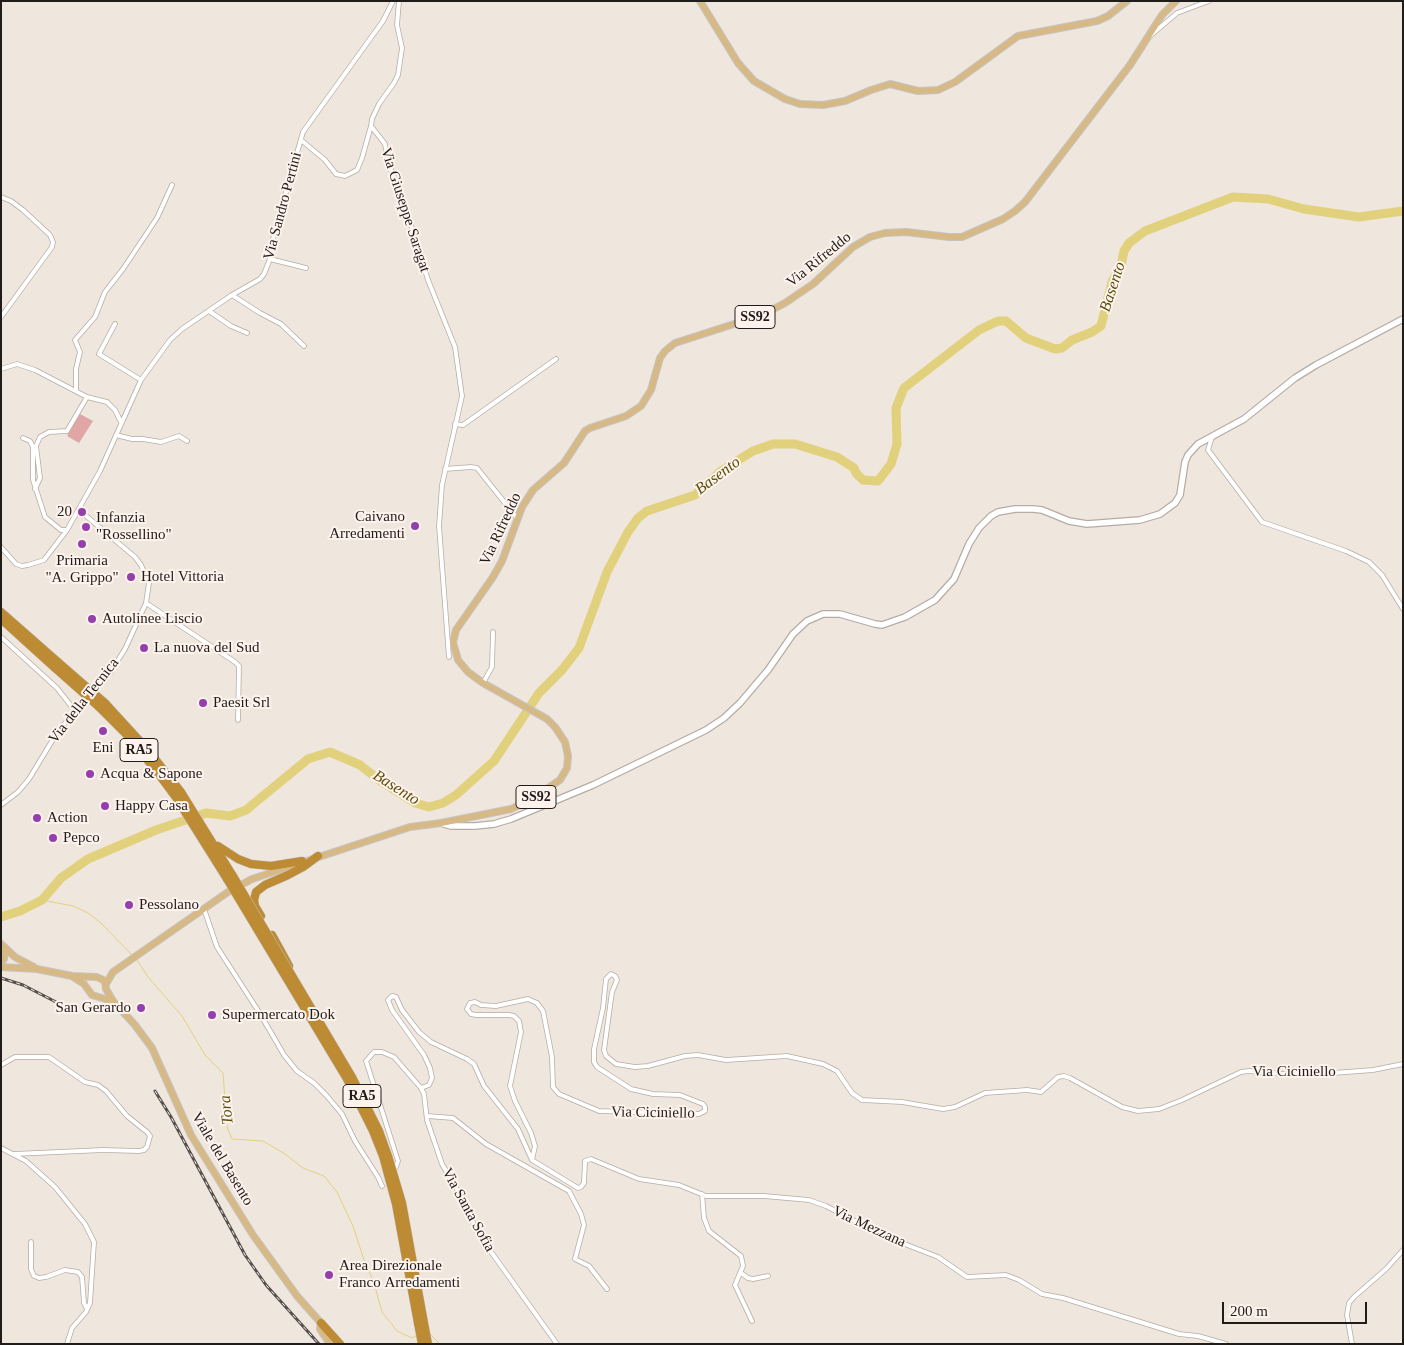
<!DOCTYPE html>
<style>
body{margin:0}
#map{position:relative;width:1404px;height:1345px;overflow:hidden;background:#efe6de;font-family:Georgia,serif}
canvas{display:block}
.frame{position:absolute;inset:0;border:2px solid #201c1a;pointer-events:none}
.scale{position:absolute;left:1222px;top:1302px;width:145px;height:22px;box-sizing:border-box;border:2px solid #201c1a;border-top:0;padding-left:6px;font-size:15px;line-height:18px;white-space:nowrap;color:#201c1a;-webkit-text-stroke:4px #fdf3ec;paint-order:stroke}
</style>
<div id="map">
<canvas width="1404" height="1345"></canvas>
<div class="frame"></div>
<div class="scale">200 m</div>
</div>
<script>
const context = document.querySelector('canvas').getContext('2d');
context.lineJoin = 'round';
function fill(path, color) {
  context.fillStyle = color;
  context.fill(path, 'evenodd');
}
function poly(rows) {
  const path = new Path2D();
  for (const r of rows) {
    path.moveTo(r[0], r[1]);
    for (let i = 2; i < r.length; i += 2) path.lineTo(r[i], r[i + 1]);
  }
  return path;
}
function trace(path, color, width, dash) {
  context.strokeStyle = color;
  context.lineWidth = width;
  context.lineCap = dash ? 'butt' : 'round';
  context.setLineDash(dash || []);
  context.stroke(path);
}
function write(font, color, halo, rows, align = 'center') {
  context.font = font + ' Georgia,serif';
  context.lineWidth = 4;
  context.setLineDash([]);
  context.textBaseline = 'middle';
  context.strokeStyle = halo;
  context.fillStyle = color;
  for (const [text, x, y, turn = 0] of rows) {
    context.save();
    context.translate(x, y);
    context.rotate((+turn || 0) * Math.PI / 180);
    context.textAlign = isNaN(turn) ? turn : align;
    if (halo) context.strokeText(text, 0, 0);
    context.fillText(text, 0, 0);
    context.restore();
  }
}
const green = poly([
 [80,414,93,421,79,443,67,436]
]);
const stream = poly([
 [42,900,73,906,88,913,102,924,132,955],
 [137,960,148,977,182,1016,205,1055,223,1073,227,1127,232,1139,263,1141,285,1154,303,1168,324,1176,337,1192,353,1226,363,1257,374,1283,382,1312,397,1331,412,1338,418,1335],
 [430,1334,440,1344]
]);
const river = poly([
 [1,917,20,911,42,900,61,878,88,859,156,830,206,813,230,816,246,810,308,759,330,752,360,765,379,780,415,803,429,807,443,803,456,795,494,761,539,693,562,670,579,648,607,572,628,532,638,518,647,511,695,495,721,471,753,451,773,444,795,444,837,457,854,468,856,473,863,480,878,481,891,464,897,444,896,408,904,388,979,330,998,321,1006,321,1026,338,1055,349,1062,348,1072,340,1092,332,1101,326,1112,282,1121,266,1124,251,1129,243,1145,231,1233,197,1268,199,1304,209,1359,217,1403,211]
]);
const street = poly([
 [399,1,397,25,402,48,398,75,394,83,379,104,372,119,371,126,385,144,389,165,403,199,428,280,455,347,462,396,442,485,439,526,449,657],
 [1150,36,1177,13,1209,1],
 [301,140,325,160,336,174,345,176,357,170,362,158,371,126],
 [1,197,11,201,23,210,50,235,53,242,52,247,1,317],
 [270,259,306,268],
 [232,295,260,313,281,324,304,346],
 [209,311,231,326,247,333],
 [115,324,99,354,141,380],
 [1,369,17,364,35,370,87,397,107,402,115,410,121,422],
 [76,391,76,369,80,352,75,340,95,317,105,292,123,269,157,218,172,185],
 [455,424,463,425,556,359],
 [116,435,132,439,143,439,161,442,179,436,187,441],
 [1212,437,1208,450,1262,522,1346,551,1369,562,1382,575,1403,609],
 [23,438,30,441,33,447,33,480,45,517,61,530,67,530,100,471,141,380,170,340,182,329,232,295,260,279,264,274,270,259,274,234,303,132,383,21,393,1],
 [445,469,471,467,477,468,517,518],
 [35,489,40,478,36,446,40,437,49,432,67,431,87,397],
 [78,512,85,515,135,557,141,565,149,583,146,603,125,649,110,673,93,692],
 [1,547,16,564,22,566,28,565,44,560,67,530],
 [146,603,235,662,239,666,238,720],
 [1,637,57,688,75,711],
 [483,683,492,667,493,632],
 [1,805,18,792,29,779,58,731,88,697],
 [204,909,217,947,259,1012,284,1055,297,1071,314,1083,326,1095,342,1114,355,1141,378,1177,382,1186],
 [1,1065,15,1057,49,1057,85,1082,98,1085,106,1091,127,1116,147,1132,150,1136,147,1147,144,1150,139,1151,103,1150,14,1154],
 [421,1088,429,1085,432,1078,430,1068,424,1055,392,1010,388,1000,392,996,396,997,402,1010,419,1032,431,1042,467,1059,474,1064,484,1086,518,1129,532,1160],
 [427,1116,453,1118,486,1144,569,1191,581,1214,584,1225,575,1259,589,1266,607,1289],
 [1,1148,26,1161,55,1187,85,1224,94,1242,90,1303,86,1312,72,1328,67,1344],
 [532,1160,535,1146,531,1133,515,1101,510,1086,521,1032,519,1021,514,1016,509,1015,476,1015,471,1014,467,1009,470,1003,475,1002,481,1005,496,1006,528,999,537,1003,543,1011,552,1057,553,1087,559,1094,599,1111,699,1114,705,1111,705,1107,703,1104,680,1095,653,1094,631,1089,597,1067,594,1062,594,1049,603,1008,606,979,611,974,615,976,617,980,612,992,604,1050,606,1056,616,1064,635,1067,648,1066,685,1056,698,1055,726,1060,787,1056,823,1064,837,1071,852,1093,862,1100,902,1102,943,1109,955,1107,985,1093,1027,1090,1041,1092,1058,1077,1064,1076,1070,1078,1122,1107,1138,1111,1159,1109,1182,1100,1241,1072,1249,1071,1284,1074,1320,1074,1373,1070,1403,1064],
 [532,1160,578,1188,581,1187,584,1183,585,1161,591,1159,639,1179,679,1185,706,1196,764,1196,809,1200,826,1206,884,1236,938,1257,967,1277,1006,1275,1019,1280,1042,1294,1063,1298,1179,1334,1198,1336,1226,1344],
 [396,1167,398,1161,368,1067,366,1061,374,1052,382,1052,394,1057,421,1088,424,1094,427,1120,442,1164,459,1193,479,1235,557,1344],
 [702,1194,704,1218,709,1231,741,1256,743,1266,735,1285,752,1321],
 [31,1242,31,1269,34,1276,39,1278,46,1277,65,1270,78,1272,82,1277,84,1303,87,1309],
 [741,1273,748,1278,753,1279,768,1276],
 [1352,1344,1347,1315,1349,1303,1354,1297,1386,1269,1403,1250]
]);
const secondary = poly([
 [441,823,451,826,475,826,494,824,511,819,593,785,706,730,724,718,740,703,768,670,793,634,807,621,823,614,840,614,875,624,882,625,905,617,935,600,954,579,969,544,979,528,991,516,998,512,1015,509,1033,509,1042,510,1069,521,1087,524,1140,520,1160,514,1175,503,1180,495,1185,462,1188,455,1198,444,1244,419,1295,378,1316,365,1403,319]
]);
const primary = poly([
 [700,1,738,63,754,81,785,99,800,104,823,105,845,101,871,90,890,84,918,91,938,90,955,82,1018,36,1097,21,1108,16,1127,1],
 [1,944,15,957,34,967],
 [1,962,4,959,5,949],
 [1,967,37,969,72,976,97,977,105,981,106,989,113,1001,135,1025,152,1048,191,1135,253,1235,297,1296,321,1323,320,1329,330,1344],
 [73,977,84,984,92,995,112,1001],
 [106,984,113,972,126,963,228,892,252,879,410,827,441,823,511,809,530,800,560,780,567,768,568,756,565,742,555,727,547,719,483,683,468,672,458,660,453,642,456,630,493,577,502,561,522,507,533,490,564,463,585,431,590,428,626,416,641,406,651,390,660,358,665,351,675,343,762,315,785,303,813,284,853,247,870,237,885,233,906,232,949,237,962,237,1003,219,1015,211,1025,202,1130,65,1162,15,1176,1]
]);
const highway = poly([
 [1,612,59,663],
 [1,619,55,668],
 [105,703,148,750,181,792,233,876],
 [99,707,131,739,160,776,175,796,227,879],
 [218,846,238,859,251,864,271,866,302,861],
 [261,916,255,906,254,900,256,892,265,885,288,875,303,867,318,856],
 [272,935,289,966],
 [321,1323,340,1344],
 [418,1323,422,1344],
 [424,1323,428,1344]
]);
const rail = poly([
 [1,978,23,985,56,1002],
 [155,1091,171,1117,245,1255,266,1285,319,1344]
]);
const highwayBridge = poly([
 [59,663,105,703],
 [55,668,99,707],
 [233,876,352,1077,379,1131,388,1156,402,1203,424,1323],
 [227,879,347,1079,373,1131,383,1156,396,1204,418,1323]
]);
const markers = [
 [82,512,5,"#943fac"],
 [415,526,5,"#943fac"],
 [86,527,5,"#943fac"],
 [82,544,5,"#943fac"],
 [131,577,5,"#943fac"],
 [92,619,5,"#943fac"],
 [144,648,5,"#943fac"],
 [203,703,5,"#943fac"],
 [103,731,5,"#943fac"],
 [90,774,5,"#943fac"],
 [105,806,5,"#943fac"],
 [37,818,5,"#943fac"],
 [53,838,5,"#943fac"],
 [129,905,5,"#943fac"],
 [141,1008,5,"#943fac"],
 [212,1015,5,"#943fac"],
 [329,1275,5,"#943fac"]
];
const shields = [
 [755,317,40],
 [139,750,38],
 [536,797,40],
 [362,1096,38]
];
const shieldNames = [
 ["SS92",755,317],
 ["RA5",139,750],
 ["SS92",536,797],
 ["RA5",362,1096]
];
const streetNames = [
 ["Via Sandro Pertini",283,206,-75],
 ["Via Giuseppe Saragat",405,210,72],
 ["Via Rifreddo",819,260,-39],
 ["Via Rifreddo",501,529,-65],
 ["Via della Tecnica",84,701,-52],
 ["Via Ciciniello",1294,1072],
 ["Via Ciciniello",653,1113,1],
 ["Viale del Basento",222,1159,59],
 ["Via Santa Sofia",468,1210,61],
 ["Via Mezzana",869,1227,25]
];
const poiNames = [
 ["20",72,512,"right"],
 ["Caivano",405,517,"right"],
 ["Arredamenti",405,534,"right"],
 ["Infanzia",96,518],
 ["\"Rossellino\"",96,535],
 ["Primaria",82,561,"center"],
 ["\"A. Grippo\"",82,578,"center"],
 ["Hotel Vittoria",141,577],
 ["Autolinee Liscio",102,619],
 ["La nuova del Sud",154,648],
 ["Paesit Srl",213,703],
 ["Eni",103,748,"center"],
 ["Acqua & Sapone",100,774],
 ["Happy Casa",115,806],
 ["Action",47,818],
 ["Pepco",63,838],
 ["Pessolano",139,905],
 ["San Gerardo",131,1008,"right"],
 ["Supermercato Dok",222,1015],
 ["Area Direzionale",339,1266],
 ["Franco Arredamenti",339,1283]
];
const waterNames = [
 ["Basento",1113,287,-72],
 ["Basento",718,476,-37],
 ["Basento",396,788,32],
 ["Tora",227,1110,-96]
];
fill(green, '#e0a5a5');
trace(stream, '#e2d17c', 1);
trace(river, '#e2d17c', 9);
trace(street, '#b5aca5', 5.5);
trace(secondary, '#b5aca5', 8);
trace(primary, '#c5c4c3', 8);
trace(highway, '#c5c4c3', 9);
trace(street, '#fff', 4);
trace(secondary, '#fff', 5.5);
trace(primary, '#d7b985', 6);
trace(highway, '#bc8b33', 8);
trace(rail, '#56504d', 3);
trace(rail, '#fdf3ec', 1, [4]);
trace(highwayBridge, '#c5c4c3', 9, []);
trace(highwayBridge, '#bc8b33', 8);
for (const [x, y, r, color] of markers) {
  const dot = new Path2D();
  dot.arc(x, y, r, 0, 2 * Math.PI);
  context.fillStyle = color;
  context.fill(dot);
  trace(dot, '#fdf3ec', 2);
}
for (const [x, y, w] of shields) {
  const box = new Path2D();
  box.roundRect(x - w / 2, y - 11.5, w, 23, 4);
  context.fillStyle = '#fdf3ec';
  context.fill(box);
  trace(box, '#201c1a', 1);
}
write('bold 14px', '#201c1a', null, shieldNames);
write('15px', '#201c1a', '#fdf3ec', streetNames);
write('15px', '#201c1a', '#fdf3ec', poiNames, 'left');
write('italic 16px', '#5a4e0a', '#fdf3ec', waterNames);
</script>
